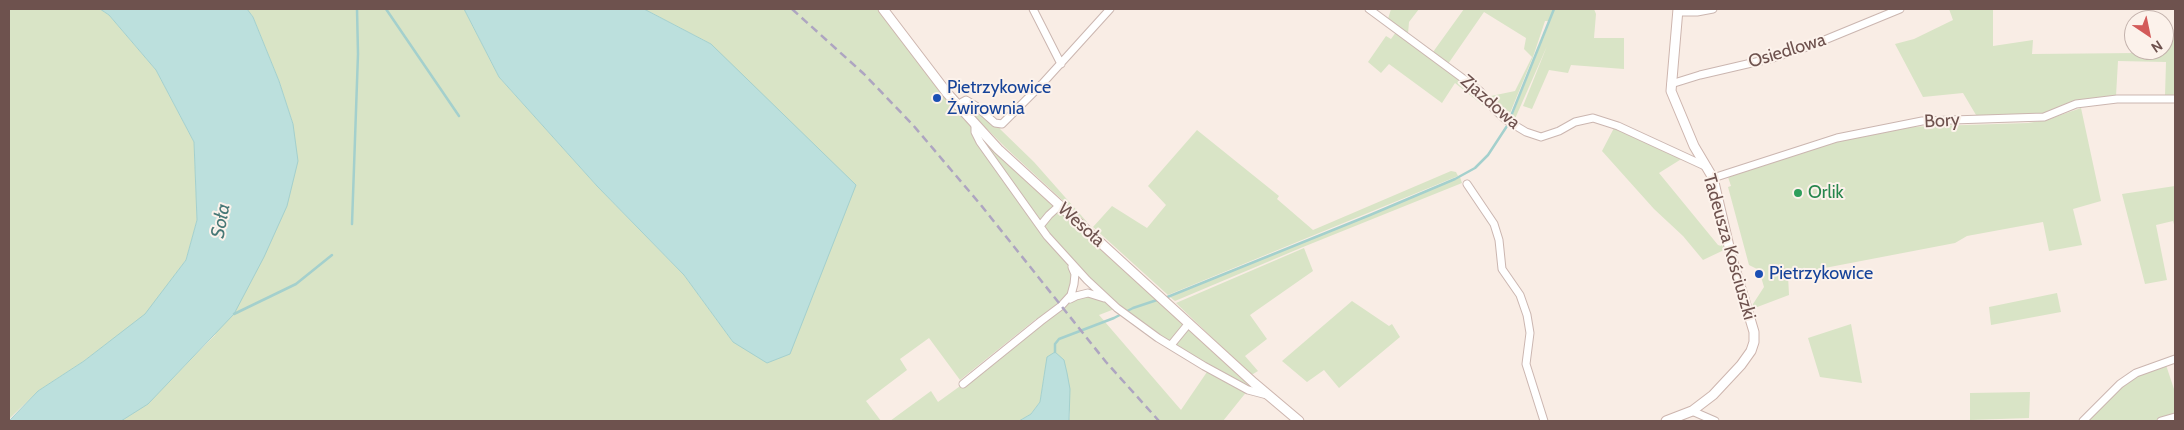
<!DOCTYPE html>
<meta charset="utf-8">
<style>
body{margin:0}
#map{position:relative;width:2184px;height:430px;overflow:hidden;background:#f9ede5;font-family:Cabin,sans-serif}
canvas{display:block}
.frame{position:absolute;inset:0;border:10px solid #6e524e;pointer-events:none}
.north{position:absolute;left:2124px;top:10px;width:50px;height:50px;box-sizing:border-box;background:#fcf2eb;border:1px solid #c3b2ac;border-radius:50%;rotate:146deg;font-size:14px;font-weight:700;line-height:20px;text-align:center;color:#6e524e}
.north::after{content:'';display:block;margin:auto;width:18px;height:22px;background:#d35b5a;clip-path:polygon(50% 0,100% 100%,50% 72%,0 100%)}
</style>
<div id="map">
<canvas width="2184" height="430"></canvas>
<div class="frame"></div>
<div class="north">N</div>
</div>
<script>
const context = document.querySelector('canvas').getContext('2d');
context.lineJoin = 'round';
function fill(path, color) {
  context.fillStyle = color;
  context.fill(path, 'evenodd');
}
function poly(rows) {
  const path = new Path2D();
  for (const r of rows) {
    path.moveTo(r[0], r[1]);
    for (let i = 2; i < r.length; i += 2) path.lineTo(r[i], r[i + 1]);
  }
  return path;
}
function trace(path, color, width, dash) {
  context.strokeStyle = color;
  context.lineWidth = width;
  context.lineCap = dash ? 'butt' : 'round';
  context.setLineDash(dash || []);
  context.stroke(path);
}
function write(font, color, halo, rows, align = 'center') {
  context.font = font + ' Cabin,sans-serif';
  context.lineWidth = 4;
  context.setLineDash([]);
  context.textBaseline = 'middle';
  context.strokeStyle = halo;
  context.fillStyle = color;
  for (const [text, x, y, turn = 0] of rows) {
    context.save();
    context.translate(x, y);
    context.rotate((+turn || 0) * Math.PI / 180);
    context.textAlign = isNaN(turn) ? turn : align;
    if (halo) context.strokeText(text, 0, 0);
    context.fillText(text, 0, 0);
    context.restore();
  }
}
const green = poly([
 [9,9,100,9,109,15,156,70,194,142,197,220,186,260,145,315,84,361,38,391,9,419],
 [247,9,464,9,499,77,597,186,684,275,733,342,711,44,644,9,884,9,957,105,1267,395,1218,373,1248,390,1223,421,1069,421,1070,412,1045,371,1040,402,1031,414,1019,421,890,421,931,391,938,402,963,384,1040,320,1036,319,960,380,929,338,900,359,907,370,866,401,881,421,121,421,148,403,215,335,293,124,279,81,253,17],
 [1075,274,1087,280,1098,295,1071,295],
 [1117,308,1209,369,1181,410,1099,315],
 [1391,9,1419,9,1409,22,1408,34,1388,19],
 [1464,9,1594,9,1596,14,1594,38,1624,38,1624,69,1571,65,1568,73,1549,70,1532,109,1523,106,1547,46,1514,121,1511,119,1549,21,1545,21,1533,57,1508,118,1492,101,1491,96,1515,91,1532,57,1524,49,1526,38,1484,12,1448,64,1433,52],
 [1949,9,1993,9,1993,46,2033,40,2032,54,2138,53,2139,50,2164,50,2164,33,2175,33,2175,96,2165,96,2166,62,2118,61,2116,96,2083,100,2038,115,2017,117,1976,115,1963,93,1923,97,1895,44,1914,39,1953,20],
 [1396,32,1479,92,1488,104,1485,107,1455,83,1442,103,1389,64,1381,73,1368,62,1386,36,1391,39],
 [968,103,1002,126,1000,129,1034,162,1087,222,1086,222,1006,148,965,107],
 [2081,108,2101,201,2073,209,2082,245,2049,251,2043,222,1967,236,1955,243,1788,275,1789,295,1752,309,1753,304,1764,287,1759,270,1749,265,1728,187,1731,186,1728,177,1839,141,1904,127,2028,123,2046,120],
 [1614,128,1683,158,1659,173,1718,245,1721,246,1722,244,1724,250,1703,260,1683,236,1654,209,1602,151],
 [1197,130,1279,196,1277,199,1313,230,1451,171,1456,172,1458,176,1168,295,1093,227,1112,206,1147,228,1166,205,1148,186],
 [1460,177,1462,183,1303,247,1175,301,1170,297],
 [2175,186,2175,228,2173,221,2156,225,2167,280,2145,284,2122,194],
 [1304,248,1313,271,1250,315,1267,339,1245,356,1258,371,1253,374,1250,374,1176,303],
 [2057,293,2061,312,1991,325,1989,307],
 [1352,301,1389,326,1392,324,1400,337,1339,388,1324,370,1307,382,1282,361],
 [1851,324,1862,383,1820,377,1808,338],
 [2166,365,2175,392,2175,415,2153,421,2086,421,2120,386,2136,377],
 [2030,392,2029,418,1970,420,1970,393]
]);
const water = poly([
 [100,9,247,9,253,17,279,81,293,124,298,161,287,206,264,257,234,314,148,404,121,421,9,421,38,391,84,361,145,314,186,260,197,220,194,142,156,70,109,15,100,9],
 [464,9,644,9,711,44,856,185,790,354,767,363,733,342,684,275,597,186,499,77,464,9],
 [1055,352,1064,360,1067,373,1070,389,1069,421,1019,421,1031,414,1040,402,1047,357,1055,352]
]);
const stream = poly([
 [386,9,459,116],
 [352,224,358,54,357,9],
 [1165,298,1370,215,1455,179,1475,168,1488,155,1507,126,1554,9],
 [234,314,296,284,332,255],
 [1055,352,1055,344,1059,339,1114,318,1133,308,1160,299]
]);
const street = poly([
 [1033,9,1061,64],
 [1369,9,1480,91,1494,109,1506,120,1526,132,1541,137,1559,131,1575,122,1593,118,1618,126,1707,167],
 [1678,12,1697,12,1713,9],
 [1671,84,1700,75,1773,58,1810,46,1900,9],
 [957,105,966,100,976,106,995,123,1002,124,1042,84,1110,9],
 [975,125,975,132,980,142,1047,236,1087,280,1117,308,1158,338,1204,366,1248,390,1267,395],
 [1713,178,1837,138,1922,121,2044,117,2076,104,2117,99,2175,99],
 [1467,184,1494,224,1499,240,1502,269,1520,295,1527,315,1530,333,1526,364,1544,421],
 [1040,226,1049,215,1060,205],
 [1070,299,1076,296,1088,293,1104,298],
 [1171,345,1189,323],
 [963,384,1041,321,1061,306,1071,295,1074,284,1075,274,1072,267],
 [1692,411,1715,421],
 [2083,421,2120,384,2136,373,2175,359],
 [2161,421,2175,417]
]);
const secondary = poly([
 [883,9,947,93,998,149,1254,383,1299,421],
 [1666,421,1692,411,1713,395,1741,365,1751,351,1754,342,1754,332,1731,255,1713,178,1694,146,1671,91,1678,9]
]);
const rail = poly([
 [792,9,864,74,913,125,980,204,1106,362,1159,421]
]);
const markers = [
 [937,98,5,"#1a4fb4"],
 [1798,193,5,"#2e9e5b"],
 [1759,274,5,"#1a4fb4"]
];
const streetNames = [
 ["Osiedlowa",1787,51,-17],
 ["Zjazdowa",1490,102,41],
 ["Bory",1942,121,-3],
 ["Wesoła",1081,225,42],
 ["Tadeusza Kościuszki",1729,247,74]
];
const transitNames = [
 ["Pietrzykowice",947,88],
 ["Żwirownia",947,109],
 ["Pietrzykowice",1769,274]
];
const leisureNames = [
 ["Orlik",1808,193]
];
const waterNames = [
 ["Soła",221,221,-79]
];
fill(green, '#d9e4c6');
fill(water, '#bce0dd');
trace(water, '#a4d0cd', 1);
trace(stream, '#a4d0cd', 2.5);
trace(street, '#cbb6b0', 9);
trace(secondary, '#cdb5ae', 11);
trace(street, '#fff', 7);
trace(secondary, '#fff', 9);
trace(rail, '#aea5c1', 2.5, [8, 5]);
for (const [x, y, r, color] of markers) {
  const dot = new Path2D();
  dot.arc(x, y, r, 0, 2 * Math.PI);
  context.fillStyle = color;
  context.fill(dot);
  trace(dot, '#fcf2eb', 2);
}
write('18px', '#6e524e', '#fcf2eb', streetNames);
write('18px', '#164399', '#fcf2eb', transitNames, 'left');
write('18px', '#27864d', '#fcf2eb', leisureNames, 'left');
write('italic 19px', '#477876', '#fcf2eb', waterNames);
</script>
